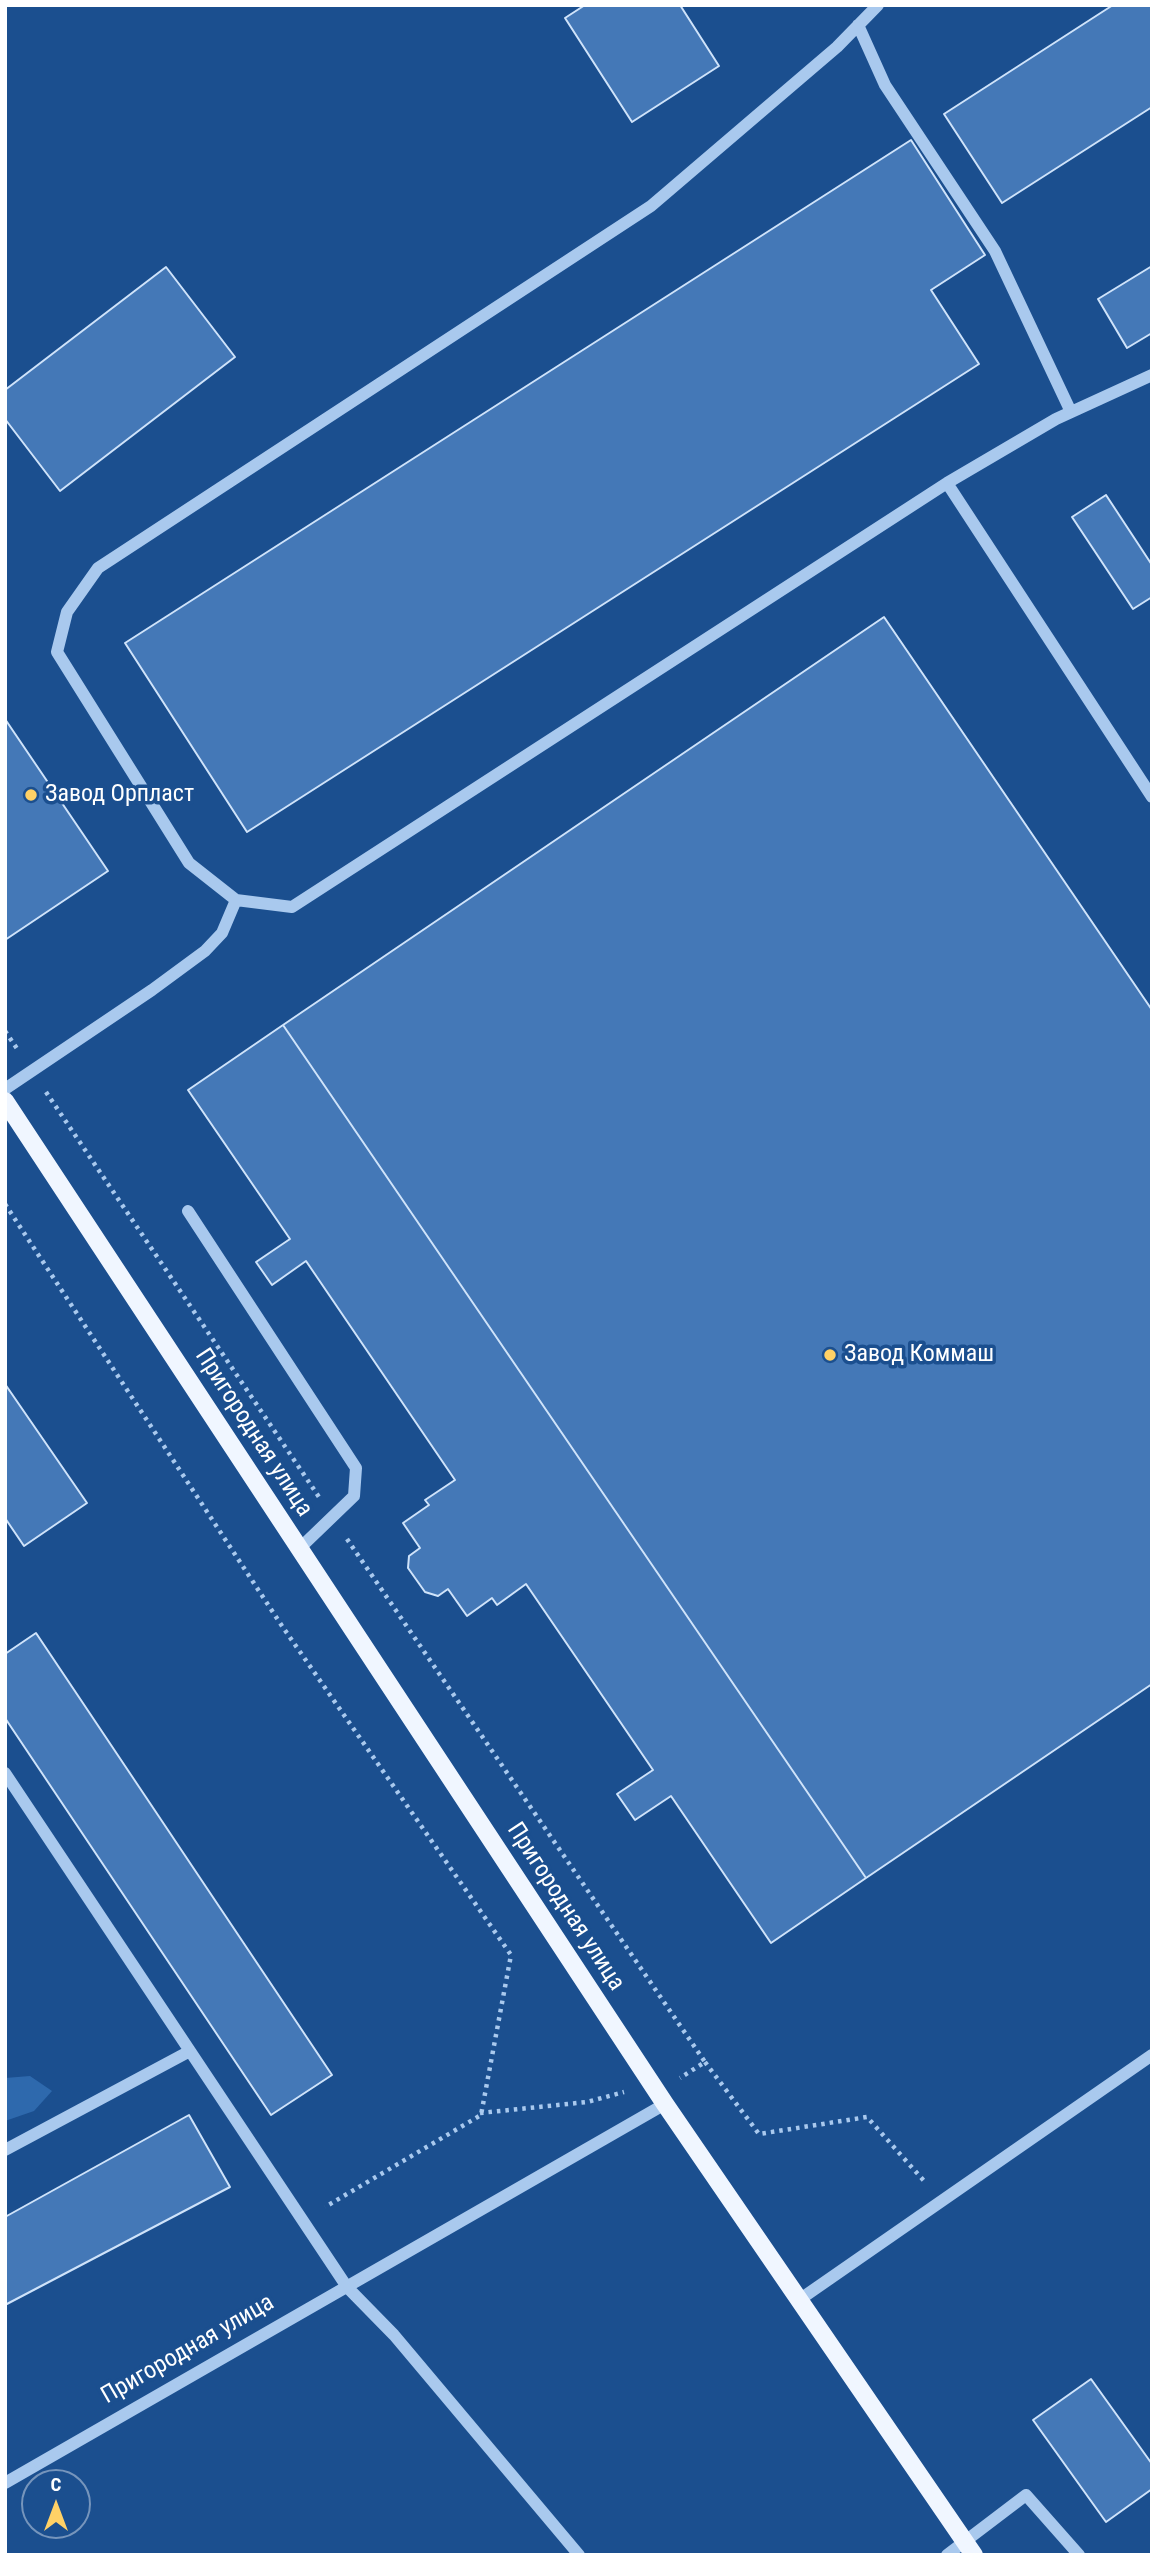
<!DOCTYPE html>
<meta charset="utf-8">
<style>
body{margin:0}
#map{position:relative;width:1157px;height:2560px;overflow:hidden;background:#1b4f8f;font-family:"Roboto Condensed",sans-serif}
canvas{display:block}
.frame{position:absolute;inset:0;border:7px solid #fff;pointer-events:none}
.north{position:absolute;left:21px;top:2469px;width:70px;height:70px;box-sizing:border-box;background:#1b4f8f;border:2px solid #7695bc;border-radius:50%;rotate:0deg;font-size:19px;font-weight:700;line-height:28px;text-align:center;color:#fff}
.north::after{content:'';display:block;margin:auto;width:24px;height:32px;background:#ffd166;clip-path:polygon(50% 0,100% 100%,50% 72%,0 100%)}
</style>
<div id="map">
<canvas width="1157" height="2560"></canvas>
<div class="frame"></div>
<div class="north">С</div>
</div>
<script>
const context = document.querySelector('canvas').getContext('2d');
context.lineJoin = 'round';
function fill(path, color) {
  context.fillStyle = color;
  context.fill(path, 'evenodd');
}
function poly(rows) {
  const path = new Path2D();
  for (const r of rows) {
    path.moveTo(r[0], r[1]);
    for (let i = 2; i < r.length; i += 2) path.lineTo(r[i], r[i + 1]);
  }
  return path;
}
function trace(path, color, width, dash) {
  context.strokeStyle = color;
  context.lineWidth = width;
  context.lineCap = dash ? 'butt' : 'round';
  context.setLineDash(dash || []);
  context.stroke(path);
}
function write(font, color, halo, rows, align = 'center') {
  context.font = font + ' "Roboto Condensed",sans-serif';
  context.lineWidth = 7;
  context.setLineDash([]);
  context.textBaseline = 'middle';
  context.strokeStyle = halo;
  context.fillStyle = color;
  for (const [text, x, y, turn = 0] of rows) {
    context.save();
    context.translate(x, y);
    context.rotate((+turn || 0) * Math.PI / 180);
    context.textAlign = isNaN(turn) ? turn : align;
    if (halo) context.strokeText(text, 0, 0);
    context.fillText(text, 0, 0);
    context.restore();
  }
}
const green = poly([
 [30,2076,52,2091,34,2111,5,2121,5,2078]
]);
const building = poly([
 [585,5,680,5,719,66,632,122,565,18,585,5],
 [1113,5,1152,5,1152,107,1002,203,944,114,1113,5],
 [911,140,985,255,931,290,979,364,247,832,125,643,911,140],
 [1152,266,1152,333,1127,348,1098,299,1152,266],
 [166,267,235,357,60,491,5,419,5,390,166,267],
 [1106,495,1152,565,1152,597,1133,609,1072,517,1106,495],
 [884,617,1152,1010,1152,1684,866,1878,283,1025,884,617],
 [5,719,108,871,5,940,5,719],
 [283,1025,866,1878,771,1943,671,1796,635,1820,617,1794,653,1770,526,1584,497,1605,492,1598,467,1616,448,1589,438,1596,425,1592,408,1568,409,1556,420,1548,403,1523,429,1505,425,1500,455,1480,306,1261,272,1285,256,1262,290,1239,188,1090,283,1025],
 [5,1384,87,1503,24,1546,5,1518,5,1384],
 [36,1633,332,2075,271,2115,5,1718,5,1654,36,1633],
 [189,2115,230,2187,5,2305,5,2217,189,2115],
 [1091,2379,1152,2464,1152,2489,1106,2522,1033,2420,1091,2379]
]);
const path = poly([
 [5,1031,18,1050],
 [46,1092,319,1497],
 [5,1204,282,1626,511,1955,481,2115,325,2207],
 [347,1539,705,2062,680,2078],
 [705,2062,759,2134,867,2117,925,2182],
 [480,2113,587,2102,624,2092]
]);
const minor = poly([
 [878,5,837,47,651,206,98,568,67,612,57,652,189,863,236,900,292,907,947,483,1056,419,1152,375],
 [858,25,885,85,995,251,1071,412],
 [947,483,1152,797],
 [5,1089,152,990,205,951,222,933,236,900],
 [188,1211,356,1468,354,1496,300,1548],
 [5,1773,347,2287,394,2335,579,2555],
 [5,2150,190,2051],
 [799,2300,1152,2055],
 [5,2483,665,2104],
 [947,2555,1026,2495,1079,2555]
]);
const major = poly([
 [5,1101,665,2104,974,2555]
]);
const markers = [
 [31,795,7,"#ffd166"],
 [830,1355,7,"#ffd166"]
];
const poiNames = [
 ["Завод Орпласт",45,795],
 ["Завод Коммаш",844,1355]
];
const streetNames = [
 ["Пригородная улица",253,1433,57],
 ["Пригородная улица",565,1907,57],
 ["Пригородная улица",188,2350,-30]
];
fill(green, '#2e69ad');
fill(building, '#4478b7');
trace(building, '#cfe3fa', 2);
trace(path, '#a9c9ee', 4.5, [3.5, 5]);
trace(minor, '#a9c9ee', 12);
trace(major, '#f0f6ff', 18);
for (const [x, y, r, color] of markers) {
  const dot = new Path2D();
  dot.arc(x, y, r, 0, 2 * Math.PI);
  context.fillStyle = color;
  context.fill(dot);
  trace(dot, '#1b4f8f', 2.5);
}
write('24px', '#fff', '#1b4f8f', poiNames, 'left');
write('24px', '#fff', '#1b4f8f', streetNames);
</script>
